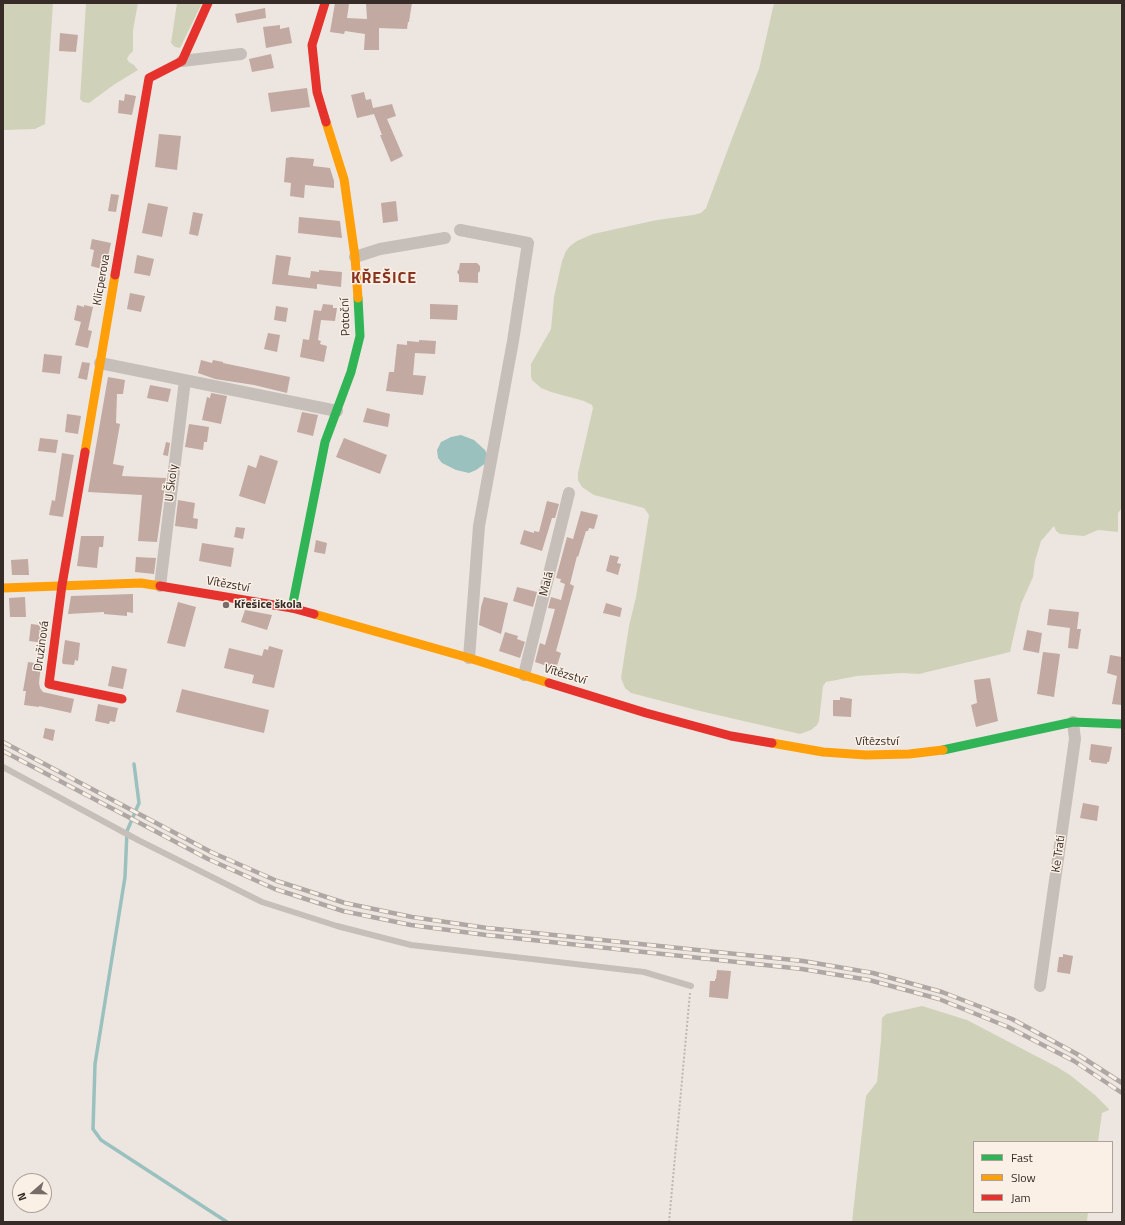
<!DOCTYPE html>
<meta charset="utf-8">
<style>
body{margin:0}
#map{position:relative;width:1125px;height:1225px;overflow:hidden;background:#ede6e0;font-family:"Titillium Web",sans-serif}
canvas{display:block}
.frame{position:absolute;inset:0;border:4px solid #372b27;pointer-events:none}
.legend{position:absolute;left:973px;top:1141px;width:140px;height:72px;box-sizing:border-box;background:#faf0e6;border:1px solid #aca19a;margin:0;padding:5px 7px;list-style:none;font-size:12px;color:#372b27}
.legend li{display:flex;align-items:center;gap:8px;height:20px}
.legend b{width:20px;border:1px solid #aca19a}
.north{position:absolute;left:12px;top:1173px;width:40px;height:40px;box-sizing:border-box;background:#faf0e6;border:1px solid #aca19a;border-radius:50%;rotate:250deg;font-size:11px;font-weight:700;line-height:16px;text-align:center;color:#372b27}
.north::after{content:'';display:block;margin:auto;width:14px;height:18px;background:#776c68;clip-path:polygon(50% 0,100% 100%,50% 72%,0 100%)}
</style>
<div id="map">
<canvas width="1125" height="1225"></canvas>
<div class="frame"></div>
<ul class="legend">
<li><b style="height:5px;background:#30b455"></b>Fast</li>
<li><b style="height:5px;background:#ff9f0a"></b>Slow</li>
<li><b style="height:5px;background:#e5322d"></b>Jam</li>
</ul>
<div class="north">N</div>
</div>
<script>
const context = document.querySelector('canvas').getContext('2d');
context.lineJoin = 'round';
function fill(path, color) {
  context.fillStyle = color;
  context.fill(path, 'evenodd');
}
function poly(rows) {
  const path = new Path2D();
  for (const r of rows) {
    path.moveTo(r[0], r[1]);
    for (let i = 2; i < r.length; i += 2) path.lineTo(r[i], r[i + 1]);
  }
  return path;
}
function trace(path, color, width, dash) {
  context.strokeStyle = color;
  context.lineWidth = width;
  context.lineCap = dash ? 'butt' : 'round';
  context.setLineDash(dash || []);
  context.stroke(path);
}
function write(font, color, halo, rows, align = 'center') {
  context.font = font + ' "Titillium Web",sans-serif';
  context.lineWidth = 3;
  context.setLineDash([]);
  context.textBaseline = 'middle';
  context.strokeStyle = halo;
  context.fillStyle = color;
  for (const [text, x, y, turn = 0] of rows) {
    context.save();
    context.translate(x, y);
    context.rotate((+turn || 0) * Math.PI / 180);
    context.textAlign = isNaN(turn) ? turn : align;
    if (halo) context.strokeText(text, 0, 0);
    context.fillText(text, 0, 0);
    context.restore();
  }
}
const green = poly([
 [3,3,53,3,45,124,35,129,3,130],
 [86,3,138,3,133,30,133,51,129,55,127,59,129,62,134,65,138,70,115,84,89,103,83,102,80,99],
 [177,3,202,3,180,48,175,47,171,43],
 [774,3,1122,3,1122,508,1118,513,1118,532,1098,530,1084,536,1060,534,1056,531,1054,526,1041,541,1035,561,1033,577,1021,604,1010,652,919,674,902,673,857,676,826,682,823,686,819,721,817,725,811,730,800,734,700,711,631,693,625,688,621,678,629,626,636,597,649,515,644,508,594,495,582,487,578,480,578,473,593,408,592,405,584,401,551,392,541,388,532,380,531,376,531,364,551,329,554,297,562,261,566,251,570,246,577,241,593,234,657,220,693,215,701,213,706,208,731,141,759,69],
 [922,1006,967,1020,1057,1067,1070,1075,1095,1095,1108,1108,1109,1110,1102,1113,1098,1142,974,1142,974,1212,1088,1212,1087,1222,852,1222,866,1096,877,1082,881,1040,882,1018,886,1014]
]);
const water = poly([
 [461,435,474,440,485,450,488,456,486,463,476,470,469,473,456,470,442,463,438,458,437,450,441,442,451,437]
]);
const stream = poly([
 [134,764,139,803,127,831,125,877,95,1064,93,1129,101,1140,227,1222]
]);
const building = poly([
 [335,3,349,4,347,18,367,19,366,3,412,3,409,22,408,22,407,29,379,28,379,50,364,50,365,34,345,31,344,34,330,32],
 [265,8,266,18,237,23,235,14],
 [280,25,280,29,289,27,292,43,266,48,263,27],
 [60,33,78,35,76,52,59,51],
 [271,54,274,68,252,72,249,59],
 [307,88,310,107,271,112,268,93],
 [364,92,366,100,371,99,373,108,392,104,396,116,387,119,403,156,391,162,380,135,382,135,374,114,357,118,351,95],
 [125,94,136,96,132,115,118,113,119,100,124,101],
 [159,134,181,136,177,170,155,167],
 [291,157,314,159,313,166,330,168,334,181,334,188,305,185,304,198,290,196,291,183,284,182,286,158],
 [111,194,119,195,116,212,108,211],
 [396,201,398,221,383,223,381,203],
 [148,203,168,207,162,237,142,233],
 [193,212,203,214,198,236,189,234],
 [299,217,340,221,342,238,298,233],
 [92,239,111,243,105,270,91,266,94,250,90,249],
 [137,255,154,259,150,276,134,273],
 [276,255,291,257,288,275,310,278,311,271,319,272,319,270,342,272,341,287,317,284,317,289,272,284],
 [460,263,477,263,480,266,480,271,478,273,478,283,459,282,459,275,457,272,459,269],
 [130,293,145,296,141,312,127,309],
 [323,304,333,305,333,308,337,308,335,321,321,320,318,340,321,341,320,344,327,346,324,362,300,357,303,339,309,340,314,310,321,311],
 [430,304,458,305,457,320,430,319],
 [77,305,84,307,84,305,93,307,88,330,92,331,88,348,75,345,81,322,74,320],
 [276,306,288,308,286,322,274,320],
 [268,333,280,335,277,352,264,349],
 [419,340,436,341,435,354,415,353,413,375,426,376,423,395,386,391,389,372,394,372,397,344,407,345,407,341,419,342],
 [44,354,62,356,60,374,42,372],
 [201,360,212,363,213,360,223,362,223,363,290,377,287,393,254,385,215,379,198,373],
 [82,362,90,363,87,380,78,378],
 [108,377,125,380,123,394,117,394,116,423,120,424,113,464,124,466,122,476,166,478,157,542,138,541,142,495,88,492],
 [150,385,171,389,168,402,147,398],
 [211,393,227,396,221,424,202,420,207,397,210,398],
 [367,408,390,414,388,427,363,422],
 [302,412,318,415,313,436,297,432],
 [67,414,81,416,78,434,65,432],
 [189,424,209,427,207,442,204,442,203,450,185,447],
 [40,438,58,440,56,453,38,451],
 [344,438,387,455,380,474,336,457],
 [166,442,170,443,168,456,163,455],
 [62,453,74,455,63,517,49,515,52,500,55,501],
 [260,455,278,461,265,504,239,496,248,465,256,468],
 [178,500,195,503,193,518,198,519,197,529,175,526],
 [547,501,559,504,555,518,552,518,542,551,520,544,524,530,534,533,534,531,539,532],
 [581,511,598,515,594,529,589,528,588,531,586,531,578,557,577,556,570,584,574,586,556,651,561,653,556,669,535,662,540,643,545,645,555,609,548,608,551,597,561,600,565,584,560,582,561,579,556,578,567,537,573,539],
 [236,527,245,528,243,539,234,537],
 [81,536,104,536,103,547,99,547,97,568,77,566],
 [316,540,327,543,325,554,314,552],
 [202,543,234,548,231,567,199,561],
 [610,555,619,557,617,563,621,564,618,575,606,571],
 [136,557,156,558,154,574,135,572],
 [28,559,29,575,12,575,11,560],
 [517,587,537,592,533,607,513,601],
 [133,594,133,613,127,612,127,616,104,614,104,612,68,614,71,596],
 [25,597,26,617,10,617,9,598],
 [484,597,508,603,501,634,479,625,481,607],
 [178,602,196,607,185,647,167,643],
 [606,603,622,608,620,617,603,613],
 [1049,609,1079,612,1077,629,1081,629,1078,649,1068,648,1070,628,1047,625],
 [245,610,272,615,267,630,241,622],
 [31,624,47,626,44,643,29,641],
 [1027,630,1042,633,1039,653,1023,650],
 [505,632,518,636,517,639,525,642,520,658,499,651],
 [65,640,80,643,78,661,75,660,74,665,63,664,62,662],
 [269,646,283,650,274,688,252,683,254,675,224,668,229,648,262,656,264,649,268,650],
 [1043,652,1060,654,1054,697,1037,694],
 [1110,655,1122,657,1122,705,1112,704,1117,676,1107,673],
 [28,662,41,664,39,683,40,688,43,692,74,699,71,713,39,706,39,707,24,705,26,691,23,691],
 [112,666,127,669,123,689,108,686],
 [990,678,998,721,976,727,971,705,977,703,974,680],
 [182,689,269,710,264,733,176,712],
 [840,697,852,699,851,717,833,716,833,700,840,700],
 [98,704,118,708,115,722,110,721,109,724,95,721],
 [45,728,55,730,53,741,43,738],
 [1091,744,1112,747,1109,762,1107,762,1107,764,1091,762,1091,760,1089,760],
 [1083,803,1099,806,1097,821,1080,818],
 [1063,954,1073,956,1070,974,1057,972,1059,957,1063,957],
 [717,970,731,971,728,999,709,997,710,981,715,981,715,979,716,979]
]);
const path = poly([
 [669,1222,690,993]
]);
const lane = poly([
 [3,767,138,840,262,902,337,926,411,945,644,972,691,986]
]);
const street = poly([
 [182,61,241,54],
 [460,230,528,243,513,341,479,526,469,658],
 [355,257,380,249,445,238],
 [100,363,337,411],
 [160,586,185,380],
 [524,675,569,493],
 [1040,986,1075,739,1073,722]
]);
const fast = poly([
 [292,608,325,442,351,372,360,336,358,298],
 [943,750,1073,722,1122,724]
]);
const slow = poly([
 [326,122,344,179,355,257,358,298],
 [85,452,115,275],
 [3,588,141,583,160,586],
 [314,614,469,658,549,683],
 [772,743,823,752,866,755,909,754,943,750]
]);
const jam = poly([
 [325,3,312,45,317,92,326,122],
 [115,275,149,78,182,61,208,3],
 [85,452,62,585,49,684,122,699],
 [160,586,292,608,314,614],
 [549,683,646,713,731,736,772,743]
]);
const rail = poly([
 [3,742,211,852,277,881,345,903,412,917,487,928,803,961,873,973,942,992,1012,1019,1077,1054,1122,1083],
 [3,751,208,859,275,889,343,911,411,925,486,935,802,969,869,980,939,999,1008,1027,1074,1061,1122,1093]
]);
const markers = [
 [226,605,4,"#776c68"]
];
const streetNames = [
 ["Klicperova",102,280,-80],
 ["Potoční",346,317,-92],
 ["U Školy",172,483,-83],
 ["Malá",547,584,-76],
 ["Vítězství",228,585,10],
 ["Družinová",42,646,-82],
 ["Vítězství",565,675,17],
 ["Vítězství",877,742],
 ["Ke Trati",1059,854,-82]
];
const poiNames = [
 ["Křešice škola",234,605]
];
const districtNames = [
 ["KŘEŠICE",384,279]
];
fill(green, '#cfd2b9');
fill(water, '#9bc1bf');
trace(stream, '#9bc1bf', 3.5);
fill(building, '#c2a9a1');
trace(path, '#beb6b1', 2, [2, 2]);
trace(lane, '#c6beb8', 6);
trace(street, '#c6beb8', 12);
trace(fast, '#30b455', 9);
trace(slow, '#ff9f0a', 9);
trace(jam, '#e5322d', 9);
trace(rail, '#aea7a3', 4.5);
trace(rail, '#faf0e6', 3, [9]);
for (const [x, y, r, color] of markers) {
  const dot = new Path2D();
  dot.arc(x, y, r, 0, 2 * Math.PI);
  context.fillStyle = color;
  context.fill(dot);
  trace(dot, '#faf0e6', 1.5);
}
write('12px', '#372b27', '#faf0e6', streetNames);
write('bold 12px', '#372b27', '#faf0e6', poiNames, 'left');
context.letterSpacing = '1px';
write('bold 16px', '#89321d', '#faf0e6', districtNames);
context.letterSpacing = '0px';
</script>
